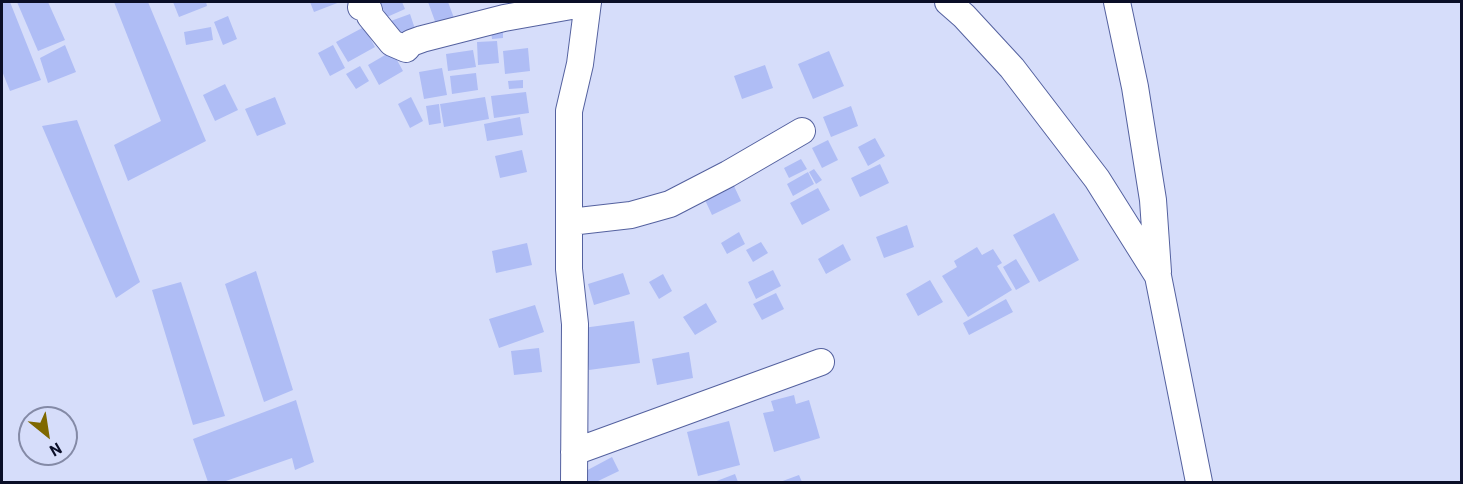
<!DOCTYPE html>
<style>
body{margin:0}
#map{position:relative;width:1463px;height:484px;overflow:hidden;background:#d6ddfa;font-family:Barlow,sans-serif}
canvas{display:block}
.frame{position:absolute;inset:0;border:3px solid #0a0e27;pointer-events:none}
.north{position:absolute;left:18px;top:406px;width:60px;height:60px;box-sizing:border-box;background:#d6ddfa;border:2px solid #848aa6;border-radius:50%;rotate:150deg;font-size:16px;font-weight:700;line-height:24px;text-align:center;color:#0a0e27}
.north::after{content:'';display:block;margin:auto;width:21px;height:27px;background:#7f6800;clip-path:polygon(50% 0,100% 100%,50% 72%,0 100%)}
</style>
<div id="map">
<canvas width="1463" height="484"></canvas>
<div class="frame"></div>
<div class="north">N</div>
</div>
<script>
const context = document.querySelector('canvas').getContext('2d');
context.lineJoin = 'round';
function fill(path, color) {
  context.fillStyle = color;
  context.fill(path, 'evenodd');
}
function poly(rows) {
  const path = new Path2D();
  for (const r of rows) {
    path.moveTo(r[0], r[1]);
    for (let i = 2; i < r.length; i += 2) path.lineTo(r[i], r[i + 1]);
  }
  return path;
}
function trace(path, color, width, dash) {
  context.strokeStyle = color;
  context.lineWidth = width;
  context.lineCap = dash ? 'butt' : 'round';
  context.setLineDash(dash || []);
  context.stroke(path);
}
const building = poly([
 [2,2,10,2,41,80,10,91,2,71],
 [17,2,48,2,65,40,38,51],
 [114,2,148,2,206,141,128,181,114,145,161,121],
 [173,2,206,2,207,6,179,17],
 [310,2,340,2,314,12],
 [380,2,402,2,405,9,387,17],
 [428,2,448,2,454,18,436,24],
 [410,14,415,29,393,36,388,22],
 [228,16,237,39,223,45,214,22],
 [211,27,213,40,186,45,184,32],
 [364,27,375,47,348,62,336,42],
 [503,29,503,38,492,39,491,30],
 [497,41,499,63,478,65,477,42],
 [65,45,76,72,48,83,40,58],
 [333,45,345,68,330,76,318,53],
 [528,48,530,71,505,74,503,51],
 [473,50,476,67,448,71,446,54],
 [392,51,403,71,379,85,368,65],
 [829,51,844,86,813,99,798,64],
 [765,65,773,88,742,99,734,76],
 [360,66,369,81,356,89,346,74],
 [442,68,447,95,424,99,419,72],
 [476,73,478,90,452,94,450,76],
 [523,80,523,88,509,89,508,81],
 [225,84,238,110,215,121,203,95],
 [526,92,529,113,494,118,491,96],
 [275,97,286,124,257,136,245,109],
 [411,97,423,121,410,128,398,104],
 [485,97,489,119,444,127,440,104],
 [439,104,441,123,429,125,426,106],
 [851,106,858,126,831,137,823,117],
 [520,117,523,135,487,141,484,124],
 [77,120,140,282,116,298,42,126],
 [875,138,885,156,868,166,858,147],
 [828,140,838,160,822,168,812,148],
 [522,150,527,172,500,178,495,156],
 [801,159,807,169,789,178,784,168],
 [880,164,889,183,860,197,851,178],
 [814,169,822,180,816,184,809,172],
 [808,172,814,184,793,196,787,184],
 [734,186,741,201,712,215,705,200],
 [818,188,830,210,802,225,790,203],
 [1054,213,1079,260,1039,282,1013,235],
 [907,225,914,247,884,258,876,237],
 [739,232,745,244,727,254,721,243],
 [761,242,768,253,753,262,746,250],
 [527,243,532,265,496,273,492,251],
 [843,244,851,260,826,274,818,259],
 [977,247,982,255,993,249,1002,263,997,266,1012,290,968,317,942,276,957,267,954,261],
 [1016,259,1030,282,1016,290,1003,267],
 [773,270,781,286,756,299,748,282],
 [256,271,293,390,264,402,225,284],
 [623,273,630,294,594,305,588,284],
 [663,274,672,291,659,299,649,282],
 [930,280,943,302,918,316,906,294],
 [181,282,225,416,193,425,152,290],
 [776,293,784,309,762,320,753,304],
 [1006,299,1013,312,969,335,963,323],
 [706,303,717,322,695,335,683,317],
 [535,305,544,332,499,348,489,319],
 [634,321,640,363,589,370,583,328],
 [539,348,542,372,514,375,511,351],
 [689,352,693,378,657,385,652,359],
 [794,395,796,404,809,400,820,438,774,452,763,413,774,411,771,401],
 [296,400,314,462,295,470,292,458,223,482,208,482,193,439],
 [729,421,740,465,698,476,687,432],
 [612,457,619,471,596,482,587,482,582,473],
 [735,474,738,482,714,482],
 [799,475,802,482,780,482]
]);
const minor = poly([
 [364,2,361,7,369,10,370,16,392,43,406,49,411,43,422,39,504,18,588,3],
 [948,2,964,16,1012,68,1097,179,1158,276,1199,482],
 [1117,2,1135,87,1153,200,1158,272],
 [570,222,631,215,670,204,728,174,802,131],
 [574,452,821,362],
 [574,482,575,324,569,269,569,111,580,64,588,2]
]);
fill(building, '#afbdf5');
trace(minor, '#54619f', 28);
trace(minor, '#fff', 26);
</script>
